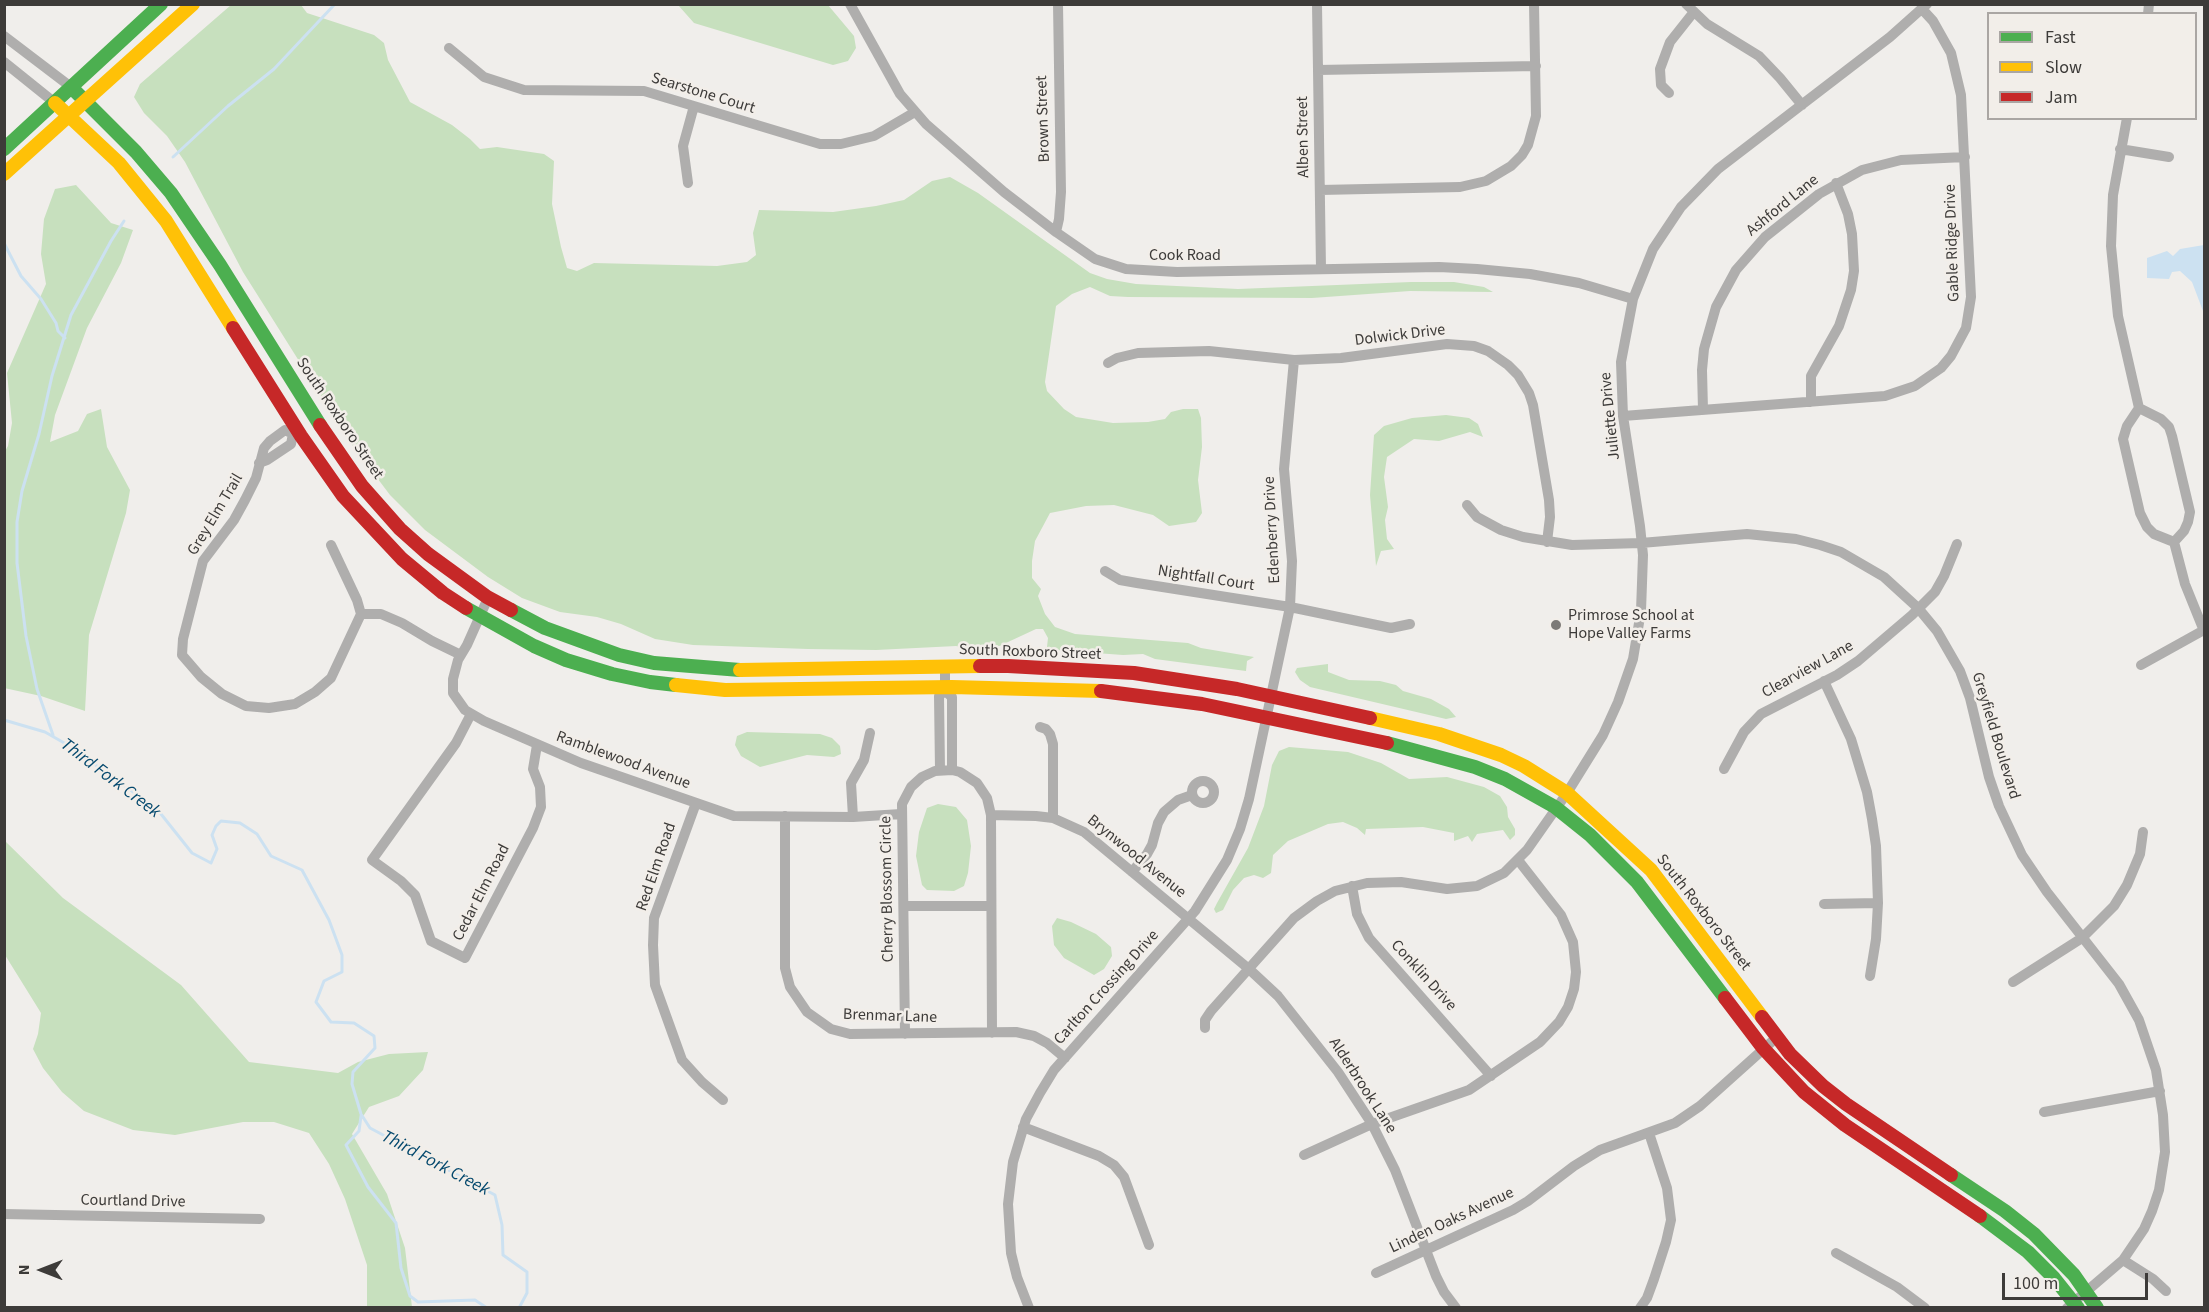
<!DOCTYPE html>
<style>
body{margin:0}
#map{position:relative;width:2209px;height:1312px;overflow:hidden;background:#f0eeeb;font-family:"Source Sans 3",sans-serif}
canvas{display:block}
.frame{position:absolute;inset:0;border:6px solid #3d3b39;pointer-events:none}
.legend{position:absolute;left:1987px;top:12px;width:210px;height:108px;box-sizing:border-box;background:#f2eee9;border:2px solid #aaa6a3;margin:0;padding:8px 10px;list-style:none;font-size:18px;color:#3d3b39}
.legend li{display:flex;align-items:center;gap:12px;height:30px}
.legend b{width:30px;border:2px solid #aaa6a3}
.north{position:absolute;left:12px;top:1240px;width:60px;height:60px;-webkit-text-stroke:4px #f2eee9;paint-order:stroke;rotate:270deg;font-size:16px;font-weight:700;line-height:24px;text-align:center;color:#3d3b39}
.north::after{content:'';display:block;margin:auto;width:21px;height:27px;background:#3d3b39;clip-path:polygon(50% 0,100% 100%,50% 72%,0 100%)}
.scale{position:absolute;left:2002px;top:1273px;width:146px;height:27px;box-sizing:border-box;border:3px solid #3d3b39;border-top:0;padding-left:8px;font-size:18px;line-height:21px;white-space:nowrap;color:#3d3b39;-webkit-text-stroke:4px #f2eee9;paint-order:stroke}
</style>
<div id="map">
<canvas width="2209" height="1312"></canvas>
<div class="frame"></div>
<ul class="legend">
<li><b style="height:8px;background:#4caf50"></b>Fast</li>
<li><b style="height:8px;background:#ffc107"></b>Slow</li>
<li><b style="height:8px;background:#c62828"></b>Jam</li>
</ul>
<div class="north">N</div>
<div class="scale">100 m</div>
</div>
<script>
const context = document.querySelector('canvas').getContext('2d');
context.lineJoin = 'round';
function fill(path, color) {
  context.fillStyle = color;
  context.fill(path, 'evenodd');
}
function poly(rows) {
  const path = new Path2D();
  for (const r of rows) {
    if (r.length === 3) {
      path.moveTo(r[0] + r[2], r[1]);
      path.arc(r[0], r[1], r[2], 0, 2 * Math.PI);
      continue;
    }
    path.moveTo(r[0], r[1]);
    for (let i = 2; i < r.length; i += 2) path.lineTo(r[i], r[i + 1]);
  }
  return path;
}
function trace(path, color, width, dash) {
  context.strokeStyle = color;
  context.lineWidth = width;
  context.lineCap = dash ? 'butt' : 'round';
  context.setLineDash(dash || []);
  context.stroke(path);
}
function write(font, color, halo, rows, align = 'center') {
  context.font = font + ' "Source Sans 3",sans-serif';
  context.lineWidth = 5;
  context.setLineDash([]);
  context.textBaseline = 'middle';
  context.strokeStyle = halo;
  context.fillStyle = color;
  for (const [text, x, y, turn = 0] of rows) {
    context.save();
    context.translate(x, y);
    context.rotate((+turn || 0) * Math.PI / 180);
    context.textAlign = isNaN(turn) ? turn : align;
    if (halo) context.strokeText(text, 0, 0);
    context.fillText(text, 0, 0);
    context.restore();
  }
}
const green = poly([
 [231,5,301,5,307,13,374,35,384,43,388,60,410,102,452,125,470,139,480,149,497,147,544,154,554,161,552,204,561,247,567,268,577,271,594,263,717,266,747,262,756,255,753,233,759,210,833,212,876,206,904,200,932,181,950,177,978,193,1090,273,1107,279,1136,284,1238,289,1411,282,1454,282,1484,287,1493,292,1410,291,1312,298,1128,297,1110,296,1090,287,1072,294,1056,306,1045,382,1047,391,1064,409,1076,417,1113,423,1148,422,1165,419,1171,412,1183,409,1198,409,1201,418,1202,447,1198,480,1202,513,1196,522,1169,526,1153,515,1114,505,1086,506,1050,513,1035,541,1032,561,1032,578,1041,589,1038,596,1045,614,1055,627,1075,634,1188,643,1201,648,1254,657,1247,661,1246,671,1155,659,1143,654,1123,655,1055,650,1047,647,1048,638,1043,629,1036,629,993,649,970,649,956,646,876,650,808,649,693,645,655,639,621,624,597,617,560,612,522,598,488,577,425,530,390,495,350,442,243,272,185,162,167,136,144,113,134,97,140,84],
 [678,5,828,5,854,36,856,48,848,61,833,65,694,23],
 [76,185,111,223,133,230,121,263,87,328,55,415,50,442,78,431,87,414,101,409,107,447,130,490,126,513,89,635,85,711,41,696,4,688,4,453,8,446,12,423,7,373,46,284,41,254,44,219,55,189],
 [1446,415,1469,418,1478,424,1483,437,1470,432,1439,441,1414,439,1387,457,1384,477,1388,507,1385,520,1387,539,1394,549,1381,551,1376,566,1370,495,1374,435,1384,426,1412,418],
 [1328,664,1328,672,1349,680,1380,681,1396,685,1403,691,1431,699,1449,709,1456,717,1446,719,1310,687,1300,680,1295,672,1297,668],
 [747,732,820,734,832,738,840,746,841,754,834,757,807,755,760,767,741,756,735,745,737,736],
 [1289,747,1348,752,1381,763,1409,779,1447,777,1484,787,1500,796,1507,807,1508,817,1515,829,1515,835,1510,840,1503,830,1477,834,1472,842,1468,836,1454,841,1454,833,1423,827,1366,829,1365,835,1357,828,1343,822,1328,824,1288,841,1273,855,1271,873,1263,878,1254,875,1244,878,1233,890,1223,910,1216,913,1214,909,1217,903,1248,848,1264,806,1272,765,1279,751],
 [938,804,956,807,967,820,971,846,968,873,964,886,954,891,927,890,922,885,916,856,919,832,927,808],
 [4,840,63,898,181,985,249,1062,338,1073,358,1062,389,1054,428,1052,423,1070,399,1096,369,1107,352,1134,387,1194,405,1248,412,1307,367,1307,367,1265,345,1199,329,1164,309,1133,274,1122,243,1122,175,1135,133,1130,84,1111,62,1092,43,1068,33,1049,38,1034,41,1013,5,955],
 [1057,918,1071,922,1096,934,1111,947,1112,956,1104,969,1094,975,1064,958,1054,945,1052,926]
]);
const water = poly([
 [2204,245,2204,311,2203,311,2192,282,2180,271,2172,272,2169,279,2147,278,2147,258,2167,251,2173,256,2180,249]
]);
const stream = poly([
 [173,157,228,106,274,69,335,4],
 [4,243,21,276,41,299,56,323,58,331,65,338],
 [4,720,45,732,66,744,157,809,192,853,211,863,217,849,212,835,216,826,221,821,240,823,257,834,271,856,302,870,329,920,342,955,342,972,324,981,316,1002,331,1022,354,1023,374,1036,375,1048,353,1072,352,1084,361,1114,370,1128,495,1195,502,1225,503,1255,527,1272,527,1293,519,1308],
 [53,735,37,689,26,636,17,563,17,522,22,491,39,434,52,376,71,315,111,241,124,221],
 [361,1116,359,1131,346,1145,368,1187,396,1223,401,1268,410,1296,418,1302,475,1300,487,1308]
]);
const street = poly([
 [850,4,900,94,926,124,1004,192,1056,232,1095,259,1126,269,1177,272,1439,267,1477,269,1530,274,1579,283,1633,299],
 [1317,4,1321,269],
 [1686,4,1707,24,1759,56,1780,78,1802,105],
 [2148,14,2149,4],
 [4,36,71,87],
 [449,48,484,77,524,90,644,91,820,144,841,144,874,136,915,112],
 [4,62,55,103],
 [1318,70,1536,66],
 [1669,93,1661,85,1660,69,1670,42,1693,13],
 [2127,118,2113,195,2111,246,2118,316,2139,408,2127,426,2123,439,2140,513,2147,527,2154,534,2174,542],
 [2120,149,2169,157],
 [688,183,683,146,694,106],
 [1320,190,1460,187,1486,181,1511,166,1522,155,1528,145,1536,116,1534,4],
 [1056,232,1059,219,1061,192,1058,4],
 [1108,363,1117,358,1138,353,1209,351,1294,360,1341,358,1447,344,1474,346,1488,351,1508,365,1518,375,1529,393,1533,405,1549,500,1550,517,1547,542],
 [1811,402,1811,376,1839,326,1851,290,1854,271,1852,234,1848,214,1836,183],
 [2139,408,2161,419,2169,427,2172,436,2190,512,2188,522,2184,531,2174,542],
 [1703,410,1702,370,1704,349,1716,307,1736,270,1765,237,1819,194,1862,170,1901,160,1965,157],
 [1623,416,1885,396,1915,386,1941,368,1951,356,1966,328,1971,297,1961,95,1951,53,1933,21,1922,9],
 [293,434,285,430,270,441,264,448,256,478,245,500,234,520,203,561,183,639,182,655,201,677,222,694,246,706,269,708,295,704,315,692,331,678,361,614,357,600,331,545],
 [259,463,267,460,291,444,293,434,298,430],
 [1467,505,1477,517,1501,530,1523,537,1572,545,1641,543,1747,534,1796,539,1820,545,1841,552,1884,577,1918,608,1937,631,1960,671,1970,698,1989,777,1999,806,2022,855,2047,892,2119,984,2139,1020,2156,1070,2163,1115,2165,1152,2159,1190,2152,1211,2144,1229,2123,1260,2067,1308],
 [2174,542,2185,584,2204,631],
 [1105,571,1120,580,1137,583,1290,607,1391,628,1410,624],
 [488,598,467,645,458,660,453,679,453,693,465,710,484,721,581,763,734,816,853,817,901,814],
 [361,614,381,614,402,623,432,641,461,655],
 [2141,665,2204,630],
 [1824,681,1851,739,1867,792,1872,819,1876,846,1878,903,1876,939,1870,976],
 [945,691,952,697,952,770],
 [471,714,456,743,372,860,401,881,415,895,431,941,465,958,533,828,541,807,540,787,533,769,537,745],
 [1040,727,1046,729,1050,734,1053,744,1053,818],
 [1724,769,1744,732,1761,714,1837,675,1858,661,1912,615,1935,592,1944,576,1957,544],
 [940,770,939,696,945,691,945,667],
 [1203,792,11],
 [696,803,654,918,653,945,655,985,682,1060,702,1082,723,1100],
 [991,815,1036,816,1053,818,1084,832,1249,969,1278,996,1338,1072,1372,1124,1395,1170,1436,1276,1444,1292,1456,1308],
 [785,816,785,968,790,987,807,1012,831,1029,850,1034,1016,1032,1034,1036,1047,1043,1065,1058],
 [853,817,851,783,864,760,870,733],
 [1132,872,1147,854,1152,845,1158,823,1164,812,1178,800,1192,795],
 [1352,886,1357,914,1369,938,1491,1076],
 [1824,904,1878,903],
 [904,906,991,906],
 [2013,982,2082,938,2114,906,2127,885,2140,854,2143,832],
 [1205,1028,1205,1020,1211,1011,1294,918,1317,901,1335,891,1367,883,1401,882,1447,889,1477,886,1504,873,1527,850,1567,793,1603,735,1618,702,1633,659,1641,611,1643,555,1640,526,1623,416,1621,362,1633,299,1653,249,1681,207,1718,169,1890,37,1927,4],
 [905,1034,902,804,911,787,922,777,935,771,952,770,960,772,977,783,987,798,991,815,992,1033],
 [2044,1112,2160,1091],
 [1023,1127,1099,1156,1114,1165,1124,1177,1149,1245],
 [1304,1155,1372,1124,1469,1090,1540,1042,1559,1022,1568,1007,1574,989,1576,972,1573,942,1561,915,1518,860],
 [4,1214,260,1219],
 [1836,1253,1897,1287,1925,1308],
 [2123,1260,2153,1279,2166,1291],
 [1376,1273,1513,1210,1528,1201,1574,1166,1600,1150,1675,1123,1700,1106,1777,1037],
 [1029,1308,1017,1277,1011,1253,1008,1204,1013,1162,1026,1119,1040,1093,1054,1070,1195,911,1227,860,1240,829,1249,799,1290,607,1292,561,1284,469,1294,360],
 [1640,1308,1647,1298,1654,1279,1666,1242,1671,1220,1667,1188,1649,1133]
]);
const fast = poly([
 [71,87,136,152,171,193,220,265,320,425],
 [4,149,161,4],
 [466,608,534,646,566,660,612,674,650,682,676,685],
 [511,610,545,628,619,655,654,663,740,670],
 [1387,743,1475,767,1505,779,1555,807,1590,835,1637,882,1725,998],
 [1951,1175,2005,1211,2034,1234,2074,1275,2097,1308],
 [1980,1216,2028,1252,2054,1278,2078,1308]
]);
const slow = poly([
 [55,103,119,163,166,221,233,328],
 [4,174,193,4],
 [740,670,980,666],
 [676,685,725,690,952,687,1101,691],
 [1370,718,1439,734,1501,755,1524,766,1567,793,1651,870,1762,1017]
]);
const jam = poly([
 [233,328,301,436,343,496,402,559,443,593,466,608],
 [320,425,362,486,400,529,428,554,487,597,511,610],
 [980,666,1008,666,1134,673,1237,689,1370,718],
 [1101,691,1202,704,1387,743],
 [1725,998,1763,1048,1804,1092,1845,1125,1980,1216],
 [1762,1017,1790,1054,1823,1086,1846,1104,1951,1175]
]);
const markers = [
 [1556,625,6,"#7c7a77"]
];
const streetNames = [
 ["Searstone Court",703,94,17],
 ["Brown Street",1044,119,-92],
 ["Alben Street",1304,137,-91],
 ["Ashford Lane",1783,206,-39],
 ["Gable Ridge Drive",1953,243,-92],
 ["Cook Road",1185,256],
 ["Dolwick Drive",1400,336,-7],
 ["Juliette Drive",1611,416,-96],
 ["South Roxboro Street",339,419,56],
 ["Grey Elm Trail",216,515,-59],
 ["Edenberry Drive",1273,530,-93],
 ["Nightfall Court",1206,579,9],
 ["South Roxboro Street",1030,653,2],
 ["Clearview Lane",1808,670,-29],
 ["Greyfield Boulevard",1995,736,73],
 ["Ramblewood Avenue",623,761,20],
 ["Brynwood Avenue",1136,857,39],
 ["Red Elm Road",657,867,-71],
 ["Cherry Blossom Circle",888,889,-91],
 ["Cedar Elm Road",482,893,-63],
 ["South Roxboro Street",1703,913,52],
 ["Conklin Drive",1423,976,48],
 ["Carlton Crossing Drive",1107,988,-48],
 ["Brenmar Lane",890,1017,2],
 ["Alderbrook Lane",1362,1086,57],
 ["Courtland Drive",133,1202,1],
 ["Linden Oaks Avenue",1452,1221,-25]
];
const poiNames = [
 ["Primrose School at",1568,616],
 ["Hope Valley Farms",1568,634]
];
const waterNames = [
 ["Third Fork Creek",110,779,37],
 ["Third Fork Creek",435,1164,28]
];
fill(green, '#c7e0be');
fill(water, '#cce1f1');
trace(stream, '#cce1f1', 3);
trace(street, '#afaead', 10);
trace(fast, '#4caf50', 14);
trace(slow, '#ffc107', 14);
trace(jam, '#c62828', 14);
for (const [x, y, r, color] of markers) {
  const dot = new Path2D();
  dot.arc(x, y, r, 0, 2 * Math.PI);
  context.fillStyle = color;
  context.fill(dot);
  trace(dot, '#f2eee9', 2);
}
write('16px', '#3d3b39', '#f2eee9', streetNames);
write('16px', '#3d3b39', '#f2eee9', poiNames, 'left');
write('italic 18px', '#05496e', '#f2eee9', waterNames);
</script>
